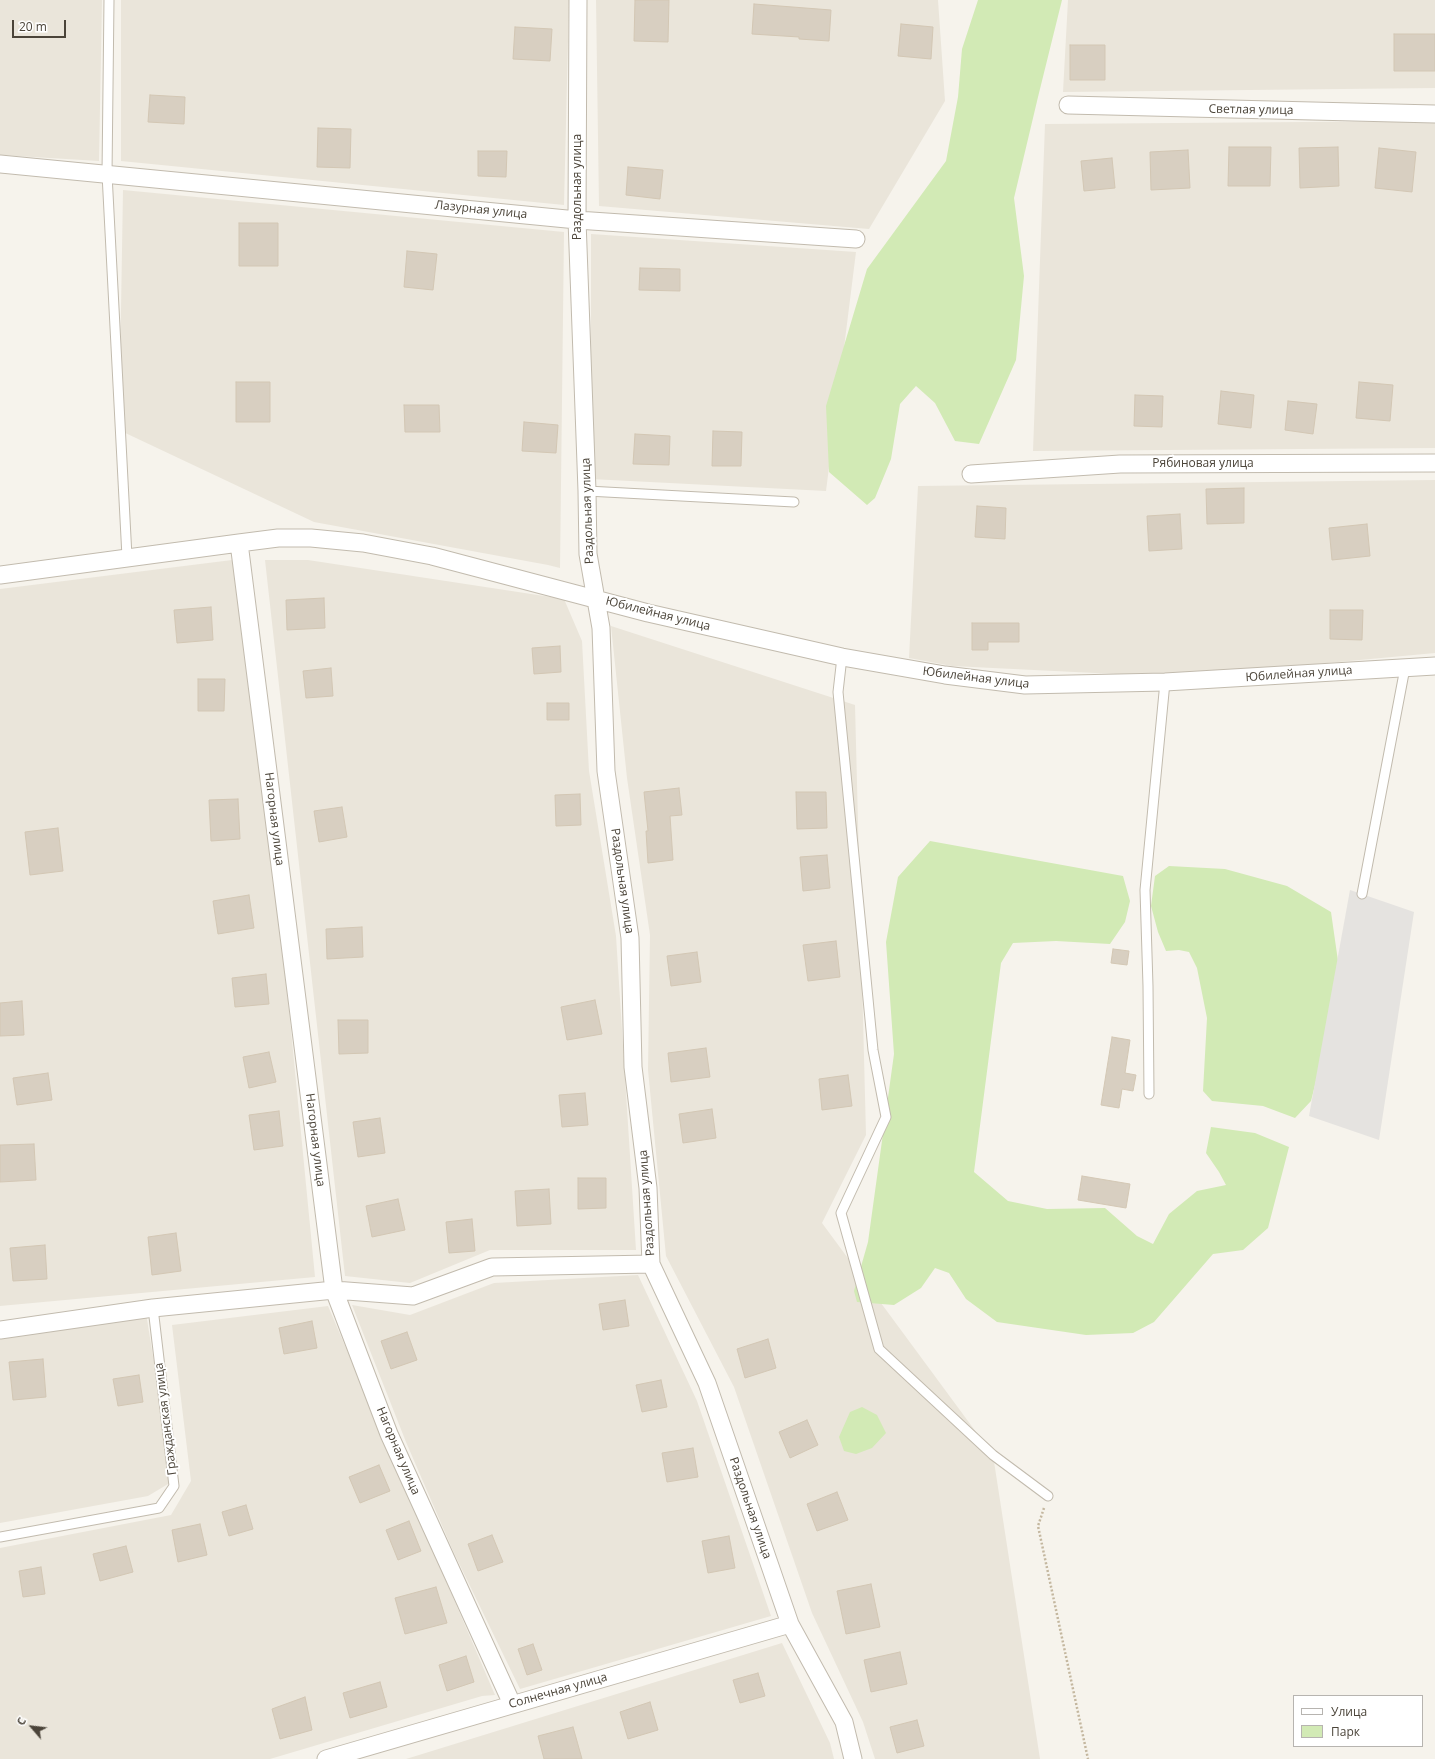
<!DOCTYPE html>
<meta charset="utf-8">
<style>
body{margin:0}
#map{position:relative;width:1435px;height:1759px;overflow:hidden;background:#f6f3ec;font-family:"Open Sans",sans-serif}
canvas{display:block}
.legend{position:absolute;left:1293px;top:1695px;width:130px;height:52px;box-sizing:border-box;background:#fff;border:1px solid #b7b4b0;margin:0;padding:5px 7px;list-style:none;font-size:12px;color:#4b4439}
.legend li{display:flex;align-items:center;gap:8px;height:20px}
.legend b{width:20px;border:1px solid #b7b4b0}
.north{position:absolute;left:12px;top:1707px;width:40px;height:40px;-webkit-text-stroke:3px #fff;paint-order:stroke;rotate:298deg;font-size:11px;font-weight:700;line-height:16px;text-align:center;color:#4b4439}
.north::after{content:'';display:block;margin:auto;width:14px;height:18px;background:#4b4439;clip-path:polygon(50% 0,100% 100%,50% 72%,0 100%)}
.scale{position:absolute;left:12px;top:20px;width:54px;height:18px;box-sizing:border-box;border:2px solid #4b4439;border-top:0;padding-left:5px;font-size:12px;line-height:14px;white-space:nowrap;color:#4b4439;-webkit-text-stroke:3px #fff;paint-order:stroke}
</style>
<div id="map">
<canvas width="1435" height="1759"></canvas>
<ul class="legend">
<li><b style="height:5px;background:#fff"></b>Улица</li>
<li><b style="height:11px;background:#d2eab5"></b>Парк</li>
</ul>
<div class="north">С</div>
<div class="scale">20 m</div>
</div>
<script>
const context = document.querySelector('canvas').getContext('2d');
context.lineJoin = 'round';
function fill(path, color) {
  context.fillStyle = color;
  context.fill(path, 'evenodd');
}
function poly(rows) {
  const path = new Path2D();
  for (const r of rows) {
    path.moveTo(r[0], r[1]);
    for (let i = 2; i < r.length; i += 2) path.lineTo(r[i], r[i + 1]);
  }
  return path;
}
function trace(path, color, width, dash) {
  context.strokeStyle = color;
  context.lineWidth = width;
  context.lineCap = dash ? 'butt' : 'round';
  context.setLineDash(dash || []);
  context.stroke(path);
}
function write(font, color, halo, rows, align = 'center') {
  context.font = font + ' "Open Sans",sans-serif';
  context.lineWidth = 4;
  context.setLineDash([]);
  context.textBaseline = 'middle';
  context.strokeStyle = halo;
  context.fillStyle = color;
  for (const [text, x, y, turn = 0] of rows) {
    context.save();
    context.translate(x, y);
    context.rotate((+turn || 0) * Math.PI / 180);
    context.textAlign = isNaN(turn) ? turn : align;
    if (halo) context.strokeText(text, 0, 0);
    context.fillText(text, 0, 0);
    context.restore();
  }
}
const residential = poly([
 [0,0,102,0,99,161,0,155],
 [121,0,569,0,564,205,121,161],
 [596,0,938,0,945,101,869,229,599,206],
 [1068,0,1435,0,1435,88,1063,92],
 [1435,121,1435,448,1033,451,1045,124],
 [123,190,564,232,560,568,548,565,314,522,119,430],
 [591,234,856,252,826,491,591,479],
 [1435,480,1435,653,1177,677,952,666,909,658,918,486],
 [240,559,283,948,315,1277,0,1306,0,589],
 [265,560,308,560,564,599,582,641,589,771,616,936,636,1250,490,1250,410,1283,345,1276],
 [611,626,855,705,866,1135,822,1223,993,1455,1040,1759,875,1759,863,1722,812,1613,734,1387,666,1256,648,1070,650,935,627,778],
 [638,1275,697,1401,771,1616,520,1689,453,1551,406,1442,352,1305,410,1315,494,1283],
 [328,1306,495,1695,482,1696,270,1759,0,1759,0,1548,171,1515,191,1481,172,1325],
 [146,1313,173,1481,148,1496,0,1523,0,1338],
 [782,1643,830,1743,834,1759,406,1759]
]);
const green = poly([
 [978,0,1062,0,1038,97,1014,198,1024,276,1016,360,979,444,955,441,935,403,916,386,900,404,891,459,875,498,867,505,829,472,826,406,867,269,946,161,958,97,962,49],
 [930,841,1123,876,1130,901,1125,922,1110,944,1056,941,1013,943,1001,963,974,1172,1008,1201,1047,1209,1105,1208,1137,1236,1153,1244,1169,1214,1197,1191,1226,1185,1219,1172,1206,1153,1211,1127,1255,1133,1289,1147,1268,1228,1243,1250,1213,1254,1154,1322,1133,1333,1086,1335,997,1322,966,1299,949,1273,935,1268,921,1288,894,1305,857,1302,854,1291,868,1242,894,1054,886,942,898,877],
 [1169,866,1225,869,1287,886,1331,912,1341,982,1311,1101,1295,1118,1263,1106,1212,1101,1203,1091,1207,1018,1197,968,1189,952,1179,950,1166,951,1158,932,1151,906,1155,876],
 [862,1407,877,1415,886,1433,872,1448,856,1454,844,1451,839,1437,850,1412]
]);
const parking = poly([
 [1350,890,1414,912,1379,1140,1309,1116]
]);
const building = poly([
 [635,0,669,0,668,42,634,41,635,0],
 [754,4,831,10,829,41,799,39,799,37,752,34,754,4],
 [901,24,933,27,931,59,898,56,901,24],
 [515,27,552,29,550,61,513,59,515,27],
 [1394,34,1435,34,1435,71,1394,71,1394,34],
 [1070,45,1105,45,1105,80,1070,80,1070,45],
 [150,95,185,97,184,124,148,122,150,95],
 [318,128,351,129,350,168,317,167,318,128],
 [1229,147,1271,147,1270,186,1228,186,1229,147],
 [1338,147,1339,186,1300,188,1299,148,1338,147],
 [1379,148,1416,152,1412,192,1375,188,1379,148],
 [1188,150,1190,188,1151,190,1150,152,1188,150],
 [478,151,507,151,506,177,478,176,478,151],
 [1112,158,1115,188,1084,191,1081,161,1112,158],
 [628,167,663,170,660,199,626,195,628,167],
 [239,223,278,223,278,266,239,266,239,223],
 [407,251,437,254,433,290,404,287,407,251],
 [640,268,680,269,680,291,639,290,640,268],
 [236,382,270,382,270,422,236,422,236,382],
 [1359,382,1393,385,1390,421,1356,418,1359,382],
 [1221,391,1254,395,1251,428,1218,424,1221,391],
 [1135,395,1163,396,1162,427,1134,426,1135,395],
 [1288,401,1317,404,1313,434,1285,430,1288,401],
 [404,405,439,405,440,432,405,432,404,405],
 [524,422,558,425,556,453,522,451,524,422],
 [713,431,742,432,741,466,712,466,713,431],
 [635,434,670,436,669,465,633,464,635,434],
 [1244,488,1244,523,1207,524,1206,489,1244,488],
 [977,506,1006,508,1005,539,975,537,977,506],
 [1180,514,1182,549,1149,551,1147,516,1180,514],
 [1367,524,1370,556,1332,560,1329,528,1367,524],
 [324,598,325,628,287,630,286,600,324,598],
 [211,607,213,640,177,643,174,610,211,607],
 [1330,610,1363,610,1362,640,1330,639,1330,610],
 [972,623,1019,623,1019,642,988,642,988,650,972,650,972,623],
 [560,646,561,672,534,674,532,648,560,646],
 [331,668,333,696,306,698,303,671,331,668],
 [198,679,225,679,224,711,198,711,198,679],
 [547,703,569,703,569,720,547,720,547,703],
 [679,788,682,815,670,816,673,860,648,863,646,831,648,831,644,792,679,788],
 [796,792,826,792,827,828,797,829,796,792],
 [580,794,581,825,556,826,555,795,580,794],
 [238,799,240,839,211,841,209,800,238,799],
 [342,807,347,837,319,842,314,811,342,807],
 [58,828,63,871,30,875,25,832,58,828],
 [827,855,830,888,803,891,800,857,827,855],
 [249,895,254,928,218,934,213,901,249,895],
 [362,927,363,957,327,959,326,929,362,927],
 [836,941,840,977,808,981,803,945,836,941],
 [1113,949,1129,951,1127,965,1111,963,1113,949],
 [697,952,701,982,671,986,667,956,697,952],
 [266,974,269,1004,235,1007,232,978,266,974],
 [595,1000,602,1034,567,1040,561,1007,595,1000],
 [22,1001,24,1035,0,1036,0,1003,22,1001],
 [338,1020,368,1020,368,1053,339,1054,338,1020],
 [1112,1037,1130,1040,1125,1073,1136,1075,1133,1091,1122,1089,1119,1108,1101,1105,1112,1037],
 [706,1048,710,1077,671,1082,668,1053,706,1048],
 [269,1052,276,1082,249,1088,243,1057,269,1052],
 [48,1073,52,1100,17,1105,13,1078,48,1073],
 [848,1075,852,1106,822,1110,819,1079,848,1075],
 [585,1093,588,1125,562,1127,559,1095,585,1093],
 [712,1109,716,1138,683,1143,679,1114,712,1109],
 [279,1111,283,1146,254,1150,249,1115,279,1111],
 [380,1118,385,1153,358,1157,353,1122,380,1118],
 [34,1144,36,1180,0,1182,0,1145,34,1144],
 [1082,1176,1130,1184,1126,1208,1078,1200,1082,1176],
 [578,1178,606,1178,606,1208,578,1209,578,1178],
 [549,1189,551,1224,517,1226,515,1191,549,1189],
 [398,1199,405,1230,372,1237,366,1206,398,1199],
 [472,1219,475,1251,449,1253,446,1222,472,1219],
 [176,1233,181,1271,152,1275,148,1237,176,1233],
 [45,1245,47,1279,13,1281,10,1248,45,1245],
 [625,1300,629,1326,603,1330,599,1304,625,1300],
 [312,1321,317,1348,284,1354,279,1328,312,1321],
 [407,1332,417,1360,391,1369,381,1341,407,1332],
 [768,1339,776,1368,745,1378,737,1349,768,1339],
 [43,1359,46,1397,13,1400,9,1362,43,1359],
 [139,1375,143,1402,118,1406,113,1379,139,1375],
 [661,1380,667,1407,642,1412,636,1385,661,1380],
 [807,1420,818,1445,790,1458,779,1432,807,1420],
 [693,1448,698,1477,667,1482,662,1453,693,1448],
 [379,1465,390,1491,360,1503,349,1477,379,1465],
 [837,1492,848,1520,817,1531,807,1504,837,1492],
 [246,1505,253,1529,229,1536,222,1512,246,1505],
 [409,1521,421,1551,398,1560,386,1530,409,1521],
 [200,1524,207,1555,178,1562,172,1530,200,1524],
 [492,1535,503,1562,478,1571,468,1544,492,1535],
 [729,1536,735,1568,708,1573,702,1541,729,1536],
 [126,1546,133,1572,100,1581,93,1554,126,1546],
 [41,1567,45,1594,23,1597,19,1571,41,1567],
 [871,1584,880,1627,846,1634,837,1591,871,1584],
 [436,1587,447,1623,405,1634,395,1598,436,1587],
 [533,1644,542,1670,527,1675,518,1649,533,1644],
 [900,1652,907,1684,871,1692,864,1660,900,1652],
 [466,1656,474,1682,447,1691,439,1665,466,1656],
 [758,1673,765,1696,740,1703,733,1680,758,1673],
 [380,1682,387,1707,350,1718,343,1693,380,1682],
 [305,1697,312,1730,280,1739,272,1709,305,1697],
 [650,1702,658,1730,628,1739,620,1712,650,1702],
 [917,1720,924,1746,897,1753,890,1727,917,1720],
 [573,1727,582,1759,544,1759,538,1736,573,1727]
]);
const path = poly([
 [1044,1508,1038,1526,1088,1759]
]);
const lane = poly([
 [109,0,107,174,127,557],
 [587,491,794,502],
 [842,657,838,692,873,1050,886,1117,841,1213,879,1349,993,1455,1048,1496],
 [1362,894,1405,668],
 [1149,1094,1148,986,1145,890,1165,682],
 [0,1537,159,1508,174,1486,153,1308]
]);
const street = poly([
 [578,0,577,220,587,491,588,554,601,628,606,771,630,938,633,1067,648,1188,651,1264,707,1383,790,1624,844,1722,853,1759],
 [1068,105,1435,114],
 [0,164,577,220,856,239],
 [971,474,1120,464,1435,463],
 [239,543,334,1290,389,1434,512,1704],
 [0,575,239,543,278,538,311,538,363,543,432,556,648,613,842,657,945,675,1025,685,1165,682,1435,666],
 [0,1330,153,1308,334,1290,413,1296,492,1267,651,1264],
 [326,1759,790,1624]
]);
const streetNames = [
 ["Светлая улица",1251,110,1],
 ["Раздольная улица",578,187,-90],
 ["Лазурная улица",481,210,6],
 ["Рябиновая улица",1203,464],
 ["Раздольная улица",588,511,-92],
 ["Юбилейная улица",658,614,14],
 ["Юбилейная улица",1299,674,-4],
 ["Юбилейная улица",976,678,7],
 ["Нагорная улица",274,819,83],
 ["Раздольная улица",622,881,82],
 ["Нагорная улица",315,1140,83],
 ["Раздольная улица",647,1203,-94],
 ["Гражданская улица",166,1419,-97],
 ["Нагорная улица",398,1451,67],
 ["Раздольная улица",750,1508,71],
 ["Солнечная улица",558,1691,-16]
];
fill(residential, '#eae5da');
fill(green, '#d2eab5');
fill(parking, '#e5e3e0');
fill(building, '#d8cfc1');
trace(building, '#d3c7b4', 1);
trace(lane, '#c2bbae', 11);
trace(street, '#c2bbae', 19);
trace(path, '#c4b79f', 2.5, [2, 2]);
trace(lane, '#fff', 9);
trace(street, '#fff', 17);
write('12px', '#4b4439', '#fff', streetNames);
</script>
